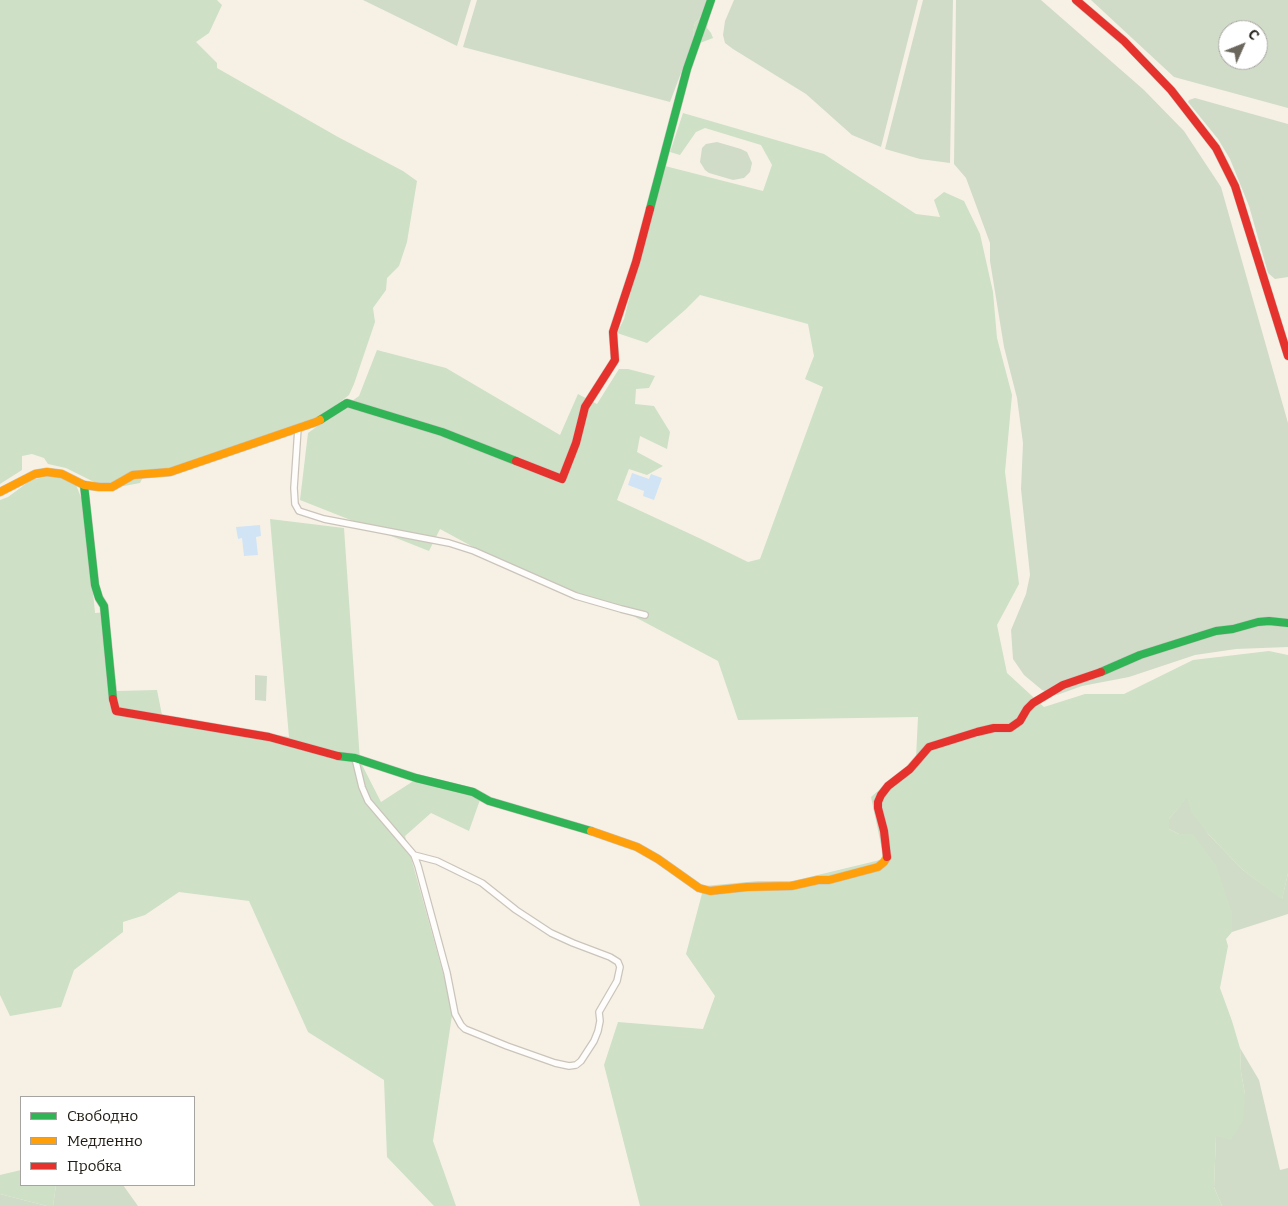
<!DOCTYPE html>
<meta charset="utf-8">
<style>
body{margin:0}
#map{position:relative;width:1288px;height:1206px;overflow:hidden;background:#f7f1e5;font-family:Bitter,serif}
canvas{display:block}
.legend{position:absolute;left:20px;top:1096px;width:175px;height:90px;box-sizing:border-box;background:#fff;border:1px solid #a6a4a1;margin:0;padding:6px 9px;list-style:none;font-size:15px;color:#201c14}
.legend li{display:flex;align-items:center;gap:10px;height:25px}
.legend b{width:25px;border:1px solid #a6a4a1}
.north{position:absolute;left:1218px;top:20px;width:50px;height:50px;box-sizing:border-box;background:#fff;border:1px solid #a6a4a1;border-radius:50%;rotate:46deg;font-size:14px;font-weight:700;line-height:20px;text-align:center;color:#201c14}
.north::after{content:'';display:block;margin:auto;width:18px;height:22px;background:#6b675d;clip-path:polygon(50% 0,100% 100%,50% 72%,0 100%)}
</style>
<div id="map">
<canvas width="1288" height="1206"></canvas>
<ul class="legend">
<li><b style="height:6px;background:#30b455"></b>Свободно</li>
<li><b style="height:6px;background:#ff9f0a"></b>Медленно</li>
<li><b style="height:6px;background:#e5322d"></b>Пробка</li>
</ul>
<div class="north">С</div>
</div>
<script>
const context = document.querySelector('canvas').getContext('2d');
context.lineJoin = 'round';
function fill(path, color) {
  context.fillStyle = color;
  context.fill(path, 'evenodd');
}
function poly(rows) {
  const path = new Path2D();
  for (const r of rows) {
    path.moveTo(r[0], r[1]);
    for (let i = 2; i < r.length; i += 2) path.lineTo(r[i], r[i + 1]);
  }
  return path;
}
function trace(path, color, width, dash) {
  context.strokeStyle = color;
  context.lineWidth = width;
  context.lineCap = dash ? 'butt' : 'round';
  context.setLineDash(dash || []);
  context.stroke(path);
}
const green = poly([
 [363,0,471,0,457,46],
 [477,0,707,0,701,16,695,23,693,32,694,39,670,102,463,47],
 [734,0,918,0,881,147,852,135,806,94,733,49,725,43,723,35,725,21],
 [923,0,953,0,950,163,920,159,885,149],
 [956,0,1041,0,1144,90,1184,131,1221,187,1288,423,1288,647,1236,649,1195,655,1129,677,1082,686,1057,695,1042,690,1024,675,1013,659,1011,630,1026,594,1030,575,1021,489,1023,443,1017,398,1004,347,990,261,990,243,966,178,954,164],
 [1091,0,1288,0,1288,108,1174,77],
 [1228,30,1258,30,1258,60,1228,60],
 [1195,98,1288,124,1288,277,1275,279,1268,273,1249,206,1230,159,1218,139,1188,102,1189,100],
 [717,142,741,149,747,152,752,163,750,172,744,178,733,180,709,173,705,170,700,162,702,148,706,144],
 [255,675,267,676,266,701,255,700],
 [1187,797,1208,834,1243,870,1282,899,1288,873,1288,914,1232,932,1232,913,1179,834,1169,829,1169,819],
 [1240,1048,1259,1080,1280,1170,1288,1168,1288,1206,1222,1206,1214,1187,1216,1136,1245,1094,1241,1072],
 [56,1185,123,1185,138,1206,53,1206],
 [0,1194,47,1206,0,1206]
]);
const forest = poly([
 [0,0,217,0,222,5,209,33,196,42,217,63,217,68,338,137,403,171,417,181,407,242,399,266,387,278,386,290,373,308,375,322,354,384,349,395,329,411,317,418,268,437,161,471,145,473,140,483,124,486,98,484,66,468,48,464,44,458,32,454,22,456,22,470,0,484],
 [701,16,705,17,708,21,707,28,711,33,713,38,700,43,694,39,693,32,695,23],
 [683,113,824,154,916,214,940,217,934,200,944,192,964,201,980,234,993,292,997,338,1012,395,1005,472,1019,584,997,625,1007,673,1044,707,1085,694,1124,694,1193,660,1269,651,1288,655,1288,873,1282,900,1243,870,1208,834,1191,812,1187,798,1169,819,1169,829,1179,834,1193,834,1216,865,1232,913,1232,932,1226,939,1228,946,1220,988,1232,1021,1240,1048,1241,1072,1245,1094,1243,1121,1231,1140,1216,1136,1214,1187,1222,1206,640,1206,604,1065,618,1022,703,1029,715,996,686,954,704,886,758,881,793,881,884,859,871,797,916,758,918,717,738,720,718,661,633,616,547,587,440,529,429,551,300,500,308,433,359,396,377,350,446,368,560,435,578,394,597,404,619,369,628,369,655,376,649,388,636,389,635,404,654,406,670,432,667,449,640,436,637,452,663,466,647,475,629,469,617,500,699,538,748,562,760,559,823,387,805,379,814,356,808,324,700,295,685,310,647,343,617,333,624,319,638,262,665,166,763,191,772,165,761,145,705,128,696,132,680,155,670,152],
 [54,475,75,482,85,508,95,613,108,612,117,691,157,690,162,715,289,737,270,519,344,528,360,761,381,802,418,778,481,797,469,831,431,813,405,836,453,1009,433,1141,456,1206,434,1206,387,1157,384,1080,308,1032,249,901,179,892,145,915,123,922,123,932,74,970,61,1007,10,1016,0,995,0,500,8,497,31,480],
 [21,1170,21,1185,56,1185,53,1206,47,1206,0,1194,0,1175]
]);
const water = poly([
 [632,473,649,479,651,474,662,478,654,500,643,496,644,491,628,485],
 [260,525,261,536,256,537,258,555,244,556,242,538,238,539,236,527]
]);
const street = poly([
 [298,428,294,488,295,504,299,511,324,519,449,543,474,551,576,596,621,609,645,615],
 [355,758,362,787,368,801,414,855,418,866,447,973,455,1014,461,1025,465,1029,507,1046,555,1063,569,1066,576,1065,581,1061,594,1041,598,1031,600,1021,599,1012,617,981,620,967,618,962,610,957,573,943,551,933,516,910,482,883,437,861,414,855]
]);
const fast = poly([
 [650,209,687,69,711,0],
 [320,420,347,403,442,432,516,461],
 [84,485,95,585,99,598,104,606,113,699],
 [1101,672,1140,655,1216,631,1233,629,1258,622,1269,621,1288,623],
 [338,756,355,758,416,778,473,792,489,801,591,831]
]);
const slow = poly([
 [0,492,35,474,47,472,62,474,84,485,99,487,112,487,133,475,170,472,316,422,320,420],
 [591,831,637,847,658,859,699,888,710,891,747,887,791,886,818,880,829,880,878,867,884,862,887,857]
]);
const jam = poly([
 [1076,0,1124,41,1171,90,1216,148,1235,186,1288,356],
 [516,461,562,479,576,443,585,407,615,360,613,332,636,262,650,209],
 [113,699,116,711,269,737,338,756],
 [887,857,884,831,878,808,878,802,881,795,888,786,910,769,929,747,977,732,994,728,1010,728,1020,721,1027,709,1033,703,1063,685,1101,672]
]);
fill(green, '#d0dcc8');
fill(forest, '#cee0c6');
fill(water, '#d0e4f5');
trace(street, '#cac4bb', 8);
trace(fast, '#cac4bb', 9);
trace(slow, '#cac4bb', 9);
trace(jam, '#cac4bb', 9);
trace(street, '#fefdfb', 5.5);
trace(fast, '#30b455', 8);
trace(slow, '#ff9f0a', 8);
trace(jam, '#e5322d', 8);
</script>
